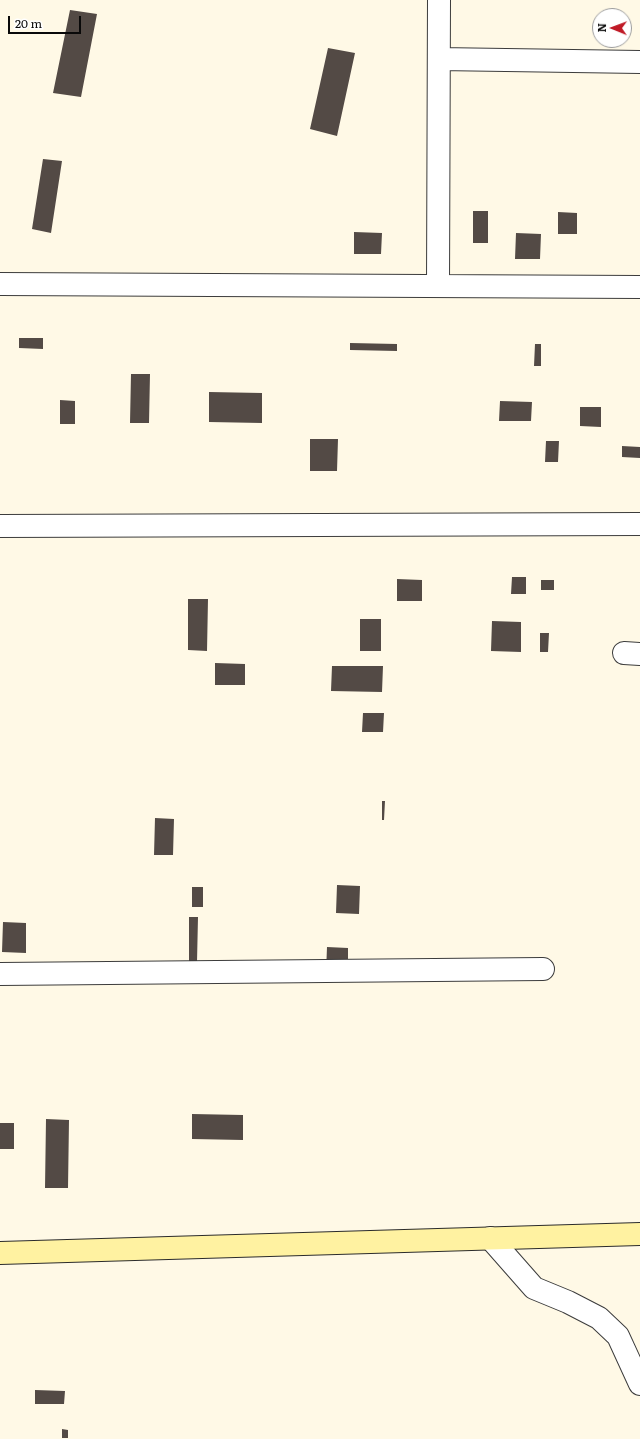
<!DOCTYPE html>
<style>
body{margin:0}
#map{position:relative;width:640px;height:1439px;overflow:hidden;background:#fff9e6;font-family:Literata,serif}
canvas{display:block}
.north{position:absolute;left:592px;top:8px;width:40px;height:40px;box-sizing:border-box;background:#fff;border:1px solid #9d9d9d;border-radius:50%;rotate:271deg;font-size:11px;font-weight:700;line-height:16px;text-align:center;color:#090909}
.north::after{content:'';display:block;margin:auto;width:14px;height:18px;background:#c01a26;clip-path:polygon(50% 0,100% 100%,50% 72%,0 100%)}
.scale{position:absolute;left:8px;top:16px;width:73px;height:18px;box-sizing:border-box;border:2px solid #090909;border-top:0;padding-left:5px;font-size:12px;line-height:14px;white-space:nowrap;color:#090909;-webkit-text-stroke:3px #fff;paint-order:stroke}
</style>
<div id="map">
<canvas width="640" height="1439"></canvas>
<div class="north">N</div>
<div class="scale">20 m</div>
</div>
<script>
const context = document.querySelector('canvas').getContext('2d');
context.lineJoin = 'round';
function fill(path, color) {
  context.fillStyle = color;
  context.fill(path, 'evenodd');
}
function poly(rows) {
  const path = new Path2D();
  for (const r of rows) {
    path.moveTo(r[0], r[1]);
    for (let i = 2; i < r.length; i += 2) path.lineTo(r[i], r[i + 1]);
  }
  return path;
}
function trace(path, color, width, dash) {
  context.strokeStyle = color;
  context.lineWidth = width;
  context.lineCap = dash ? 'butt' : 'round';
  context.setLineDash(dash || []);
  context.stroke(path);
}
const building = poly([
 [70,10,97,14,81,97,53,93],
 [328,48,355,53,337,136,310,129],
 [43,159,62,161,51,233,32,229],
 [473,211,488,211,488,243,473,243],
 [558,212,577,213,577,234,558,234],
 [354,232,382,233,381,254,354,254],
 [516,233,541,234,540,259,515,259],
 [19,338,43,338,43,349,19,348],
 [350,343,397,344,397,351,350,350],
 [535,344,541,344,541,366,534,366],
 [131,374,150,374,149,423,130,423],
 [209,392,262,393,262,423,209,422],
 [60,400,75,401,75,424,60,424],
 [500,401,532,402,531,421,499,421],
 [580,407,601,407,601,427,580,426],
 [310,439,338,439,337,471,310,471],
 [546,441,559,441,558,462,545,462],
 [622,446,640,447,640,458,622,457],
 [512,577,526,577,526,594,511,594],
 [397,579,422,580,422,601,397,601],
 [541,580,554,580,554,590,541,590],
 [188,599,208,599,207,651,188,650],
 [360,619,381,619,381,651,360,651],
 [492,621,521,622,521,652,491,651],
 [540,633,549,633,548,652,540,652],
 [215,663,245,664,245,685,215,685],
 [332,666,383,666,382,692,331,691],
 [363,713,384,713,383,732,362,732],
 [382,801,385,801,384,820,382,820],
 [155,818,174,819,173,855,154,855],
 [337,885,360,886,359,914,336,913],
 [192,887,203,887,203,907,192,907],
 [189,917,198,917,197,962,189,962],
 [3,922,26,923,26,953,2,952],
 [327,947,348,948,348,973,326,973],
 [192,1114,243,1115,243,1140,192,1139],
 [46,1119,69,1120,68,1188,45,1188],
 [0,1123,14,1123,14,1149,0,1149],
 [35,1390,65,1391,64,1404,35,1404],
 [62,1429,68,1430,68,1438,62,1438]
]);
const minor = poly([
 [439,59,640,62],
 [0,284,640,287],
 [438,285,439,0],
 [0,526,640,524],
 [624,653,640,654],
 [0,974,543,969],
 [490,1238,534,1288,568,1302,599,1318,618,1336,640,1384]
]);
const secondary = poly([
 [0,1253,640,1234]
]);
fill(building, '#534a45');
trace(minor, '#3c3c3c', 24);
trace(secondary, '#2b2b2b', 24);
trace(minor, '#fff', 22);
trace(secondary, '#fff2a1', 22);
</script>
